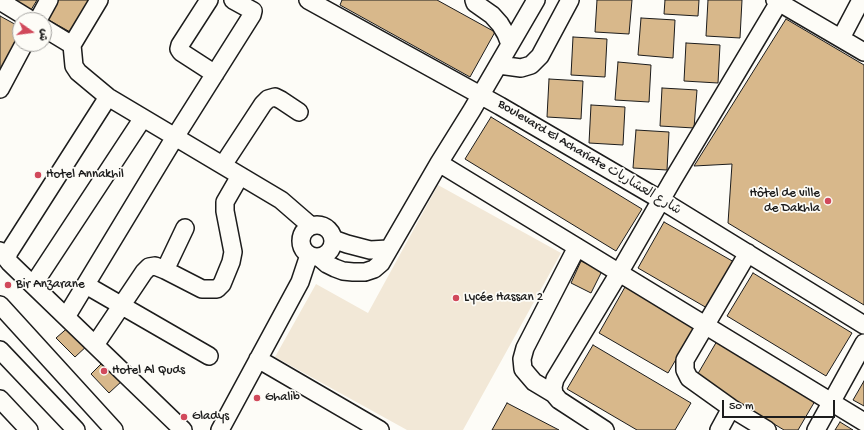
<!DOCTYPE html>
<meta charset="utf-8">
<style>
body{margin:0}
#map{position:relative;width:864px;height:430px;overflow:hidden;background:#fdfcf7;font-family:"Gochi Hand","Playpen Sans Arabic",sans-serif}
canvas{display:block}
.north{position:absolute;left:12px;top:12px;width:40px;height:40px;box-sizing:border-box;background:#fdfcf7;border:1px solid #a3a29f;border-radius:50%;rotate:104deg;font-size:11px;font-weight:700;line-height:16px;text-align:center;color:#1c1c1c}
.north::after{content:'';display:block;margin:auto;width:14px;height:18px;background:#d1495b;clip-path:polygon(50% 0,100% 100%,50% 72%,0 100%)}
.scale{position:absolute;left:722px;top:400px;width:113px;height:18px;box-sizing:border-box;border:2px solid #1c1c1c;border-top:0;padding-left:5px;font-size:12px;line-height:14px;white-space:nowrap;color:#1c1c1c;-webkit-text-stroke:3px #fdfcf7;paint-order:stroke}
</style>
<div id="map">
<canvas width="864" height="430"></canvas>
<div class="north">ش</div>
<div class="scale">50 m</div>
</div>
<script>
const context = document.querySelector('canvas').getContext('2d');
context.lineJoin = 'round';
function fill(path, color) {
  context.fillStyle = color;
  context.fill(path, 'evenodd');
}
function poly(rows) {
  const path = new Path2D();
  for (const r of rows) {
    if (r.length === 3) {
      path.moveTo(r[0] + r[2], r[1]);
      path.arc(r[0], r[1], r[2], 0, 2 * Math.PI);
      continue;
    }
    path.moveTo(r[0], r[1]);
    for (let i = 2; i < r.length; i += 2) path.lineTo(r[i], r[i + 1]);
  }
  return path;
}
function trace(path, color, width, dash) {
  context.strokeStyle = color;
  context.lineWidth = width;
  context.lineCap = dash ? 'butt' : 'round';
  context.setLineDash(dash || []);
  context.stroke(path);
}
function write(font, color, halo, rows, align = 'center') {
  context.font = font + ' "Gochi Hand","Playpen Sans Arabic",sans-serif';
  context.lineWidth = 3.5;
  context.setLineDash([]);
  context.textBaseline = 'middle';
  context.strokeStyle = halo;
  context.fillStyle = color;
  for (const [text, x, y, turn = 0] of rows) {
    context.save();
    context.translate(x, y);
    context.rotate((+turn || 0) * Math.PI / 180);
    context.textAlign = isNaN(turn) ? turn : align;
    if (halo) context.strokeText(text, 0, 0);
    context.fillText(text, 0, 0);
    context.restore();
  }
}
const built = poly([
 [438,185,561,253,463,430,407,430,275,357,316,284,368,313]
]);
const building = poly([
 [12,0,37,0,31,10,12,0],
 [55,0,90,0,72,33,45,18,55,0],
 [342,0,437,0,495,32,470,77,340,5,342,0],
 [597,0,632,0,629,34,595,32,597,0],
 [665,0,699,0,698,16,664,14,665,0],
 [708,0,742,0,740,38,706,36,708,0],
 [0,16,20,27,20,33,0,70,0,16],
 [641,18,675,20,673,58,638,55,641,18],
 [786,19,864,65,864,305,728,223,732,164,694,166,786,19],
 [573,37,607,39,605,77,571,75,573,37],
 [686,43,720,45,718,83,684,81,686,43],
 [618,62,651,65,649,102,615,100,618,62],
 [549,79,583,81,581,119,547,117,549,79],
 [662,88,697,90,694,128,660,126,662,88],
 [591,105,625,107,623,145,589,143,591,105],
 [491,117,642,209,616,251,465,159,491,117],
 [636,130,669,132,667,170,633,168,636,130],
 [664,222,734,262,707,308,638,268,664,222],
 [581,261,602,271,591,293,571,283,581,261],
 [753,273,852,333,826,376,727,316,753,273],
 [625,287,695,327,668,373,599,333,625,287],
 [71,325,89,344,75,357,56,338,71,325],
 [717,341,815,401,798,430,784,430,696,377,717,341],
 [593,345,691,403,675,430,637,430,567,389,593,345],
 [105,360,123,380,109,393,91,374,105,360],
 [864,381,864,406,853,400,864,381],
 [507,403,559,430,492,430,507,403],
 [840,422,853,430,835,430,840,422]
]);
const minor = poly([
 [99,0,72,45,74,66,78,72,108,97,281,200,311,226],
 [209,0,180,45,179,49,181,52,215,74],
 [308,0,500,106,661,200,864,325],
 [474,0,475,3,492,15,500,24,506,34,510,44],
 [775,0,864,52],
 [0,1,31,20],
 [38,20,49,0],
 [44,28,72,45],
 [841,38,861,0],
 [499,65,521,68,531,65,540,56,570,0],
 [0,89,24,44],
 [439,163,864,422],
 [223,165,263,104,268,99,275,97,281,100,299,112],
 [317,241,16],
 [333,239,347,244,370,250,388,249],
 [0,251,10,263,183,430],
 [748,253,685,360,685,370,689,378,731,408,767,430],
 [319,257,327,264,335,268,343,271,353,272,365,272,374,269,381,263,439,163,472,110,536,0],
 [7,258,9,252,108,97],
 [165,270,185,228],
 [33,285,143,118],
 [86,285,209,356],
 [0,305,114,430],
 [66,317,175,137,252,15,253,11,233,0],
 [95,345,144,272,149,267,155,266,165,270,202,289,217,289,222,284,231,262,233,252,225,211,225,202,240,176],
 [0,350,76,430],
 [258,359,380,430],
 [554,394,534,382,528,375,523,369,522,359,525,348,577,247],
 [0,399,29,430],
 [220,430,300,282,309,255],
 [605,430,559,400,554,394,553,387,555,379,619,273,672,181,779,2],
 [719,430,731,408],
 [816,430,864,343]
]);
const markers = [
 [38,175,4,"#d1495b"],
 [828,201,4,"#d1495b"],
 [8,285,4,"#d1495b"],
 [456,298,4,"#d1495b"],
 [104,371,4,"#d1495b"],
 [257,398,4,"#d1495b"],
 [184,417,4,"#d1495b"]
];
const streetNames = [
 ["Boulevard El Achariate شارع العشاريات",589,158,31]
];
const poiNames = [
 ["Hotel Annakhil",46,175],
 ["Hôtel de ville",820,194,"right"],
 ["de Dakhla",820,209,"right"],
 ["Bir Anzarane",16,285],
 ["Lycée Hassan 2",464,298],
 ["Hotel Al Quds",112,371],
 ["Ghalib",265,398],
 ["Gladys",192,417]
];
fill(built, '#f2e8d7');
fill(building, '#d8b88b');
trace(building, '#1c1c1c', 1);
trace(minor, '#1c1c1c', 20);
trace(minor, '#fdfcf7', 17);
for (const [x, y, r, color] of markers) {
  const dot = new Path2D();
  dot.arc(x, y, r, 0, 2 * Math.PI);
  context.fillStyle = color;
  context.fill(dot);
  trace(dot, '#fdfcf7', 1.5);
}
write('13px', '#1c1c1c', '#fdfcf7', streetNames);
write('13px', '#1c1c1c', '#fdfcf7', poiNames, 'left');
</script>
